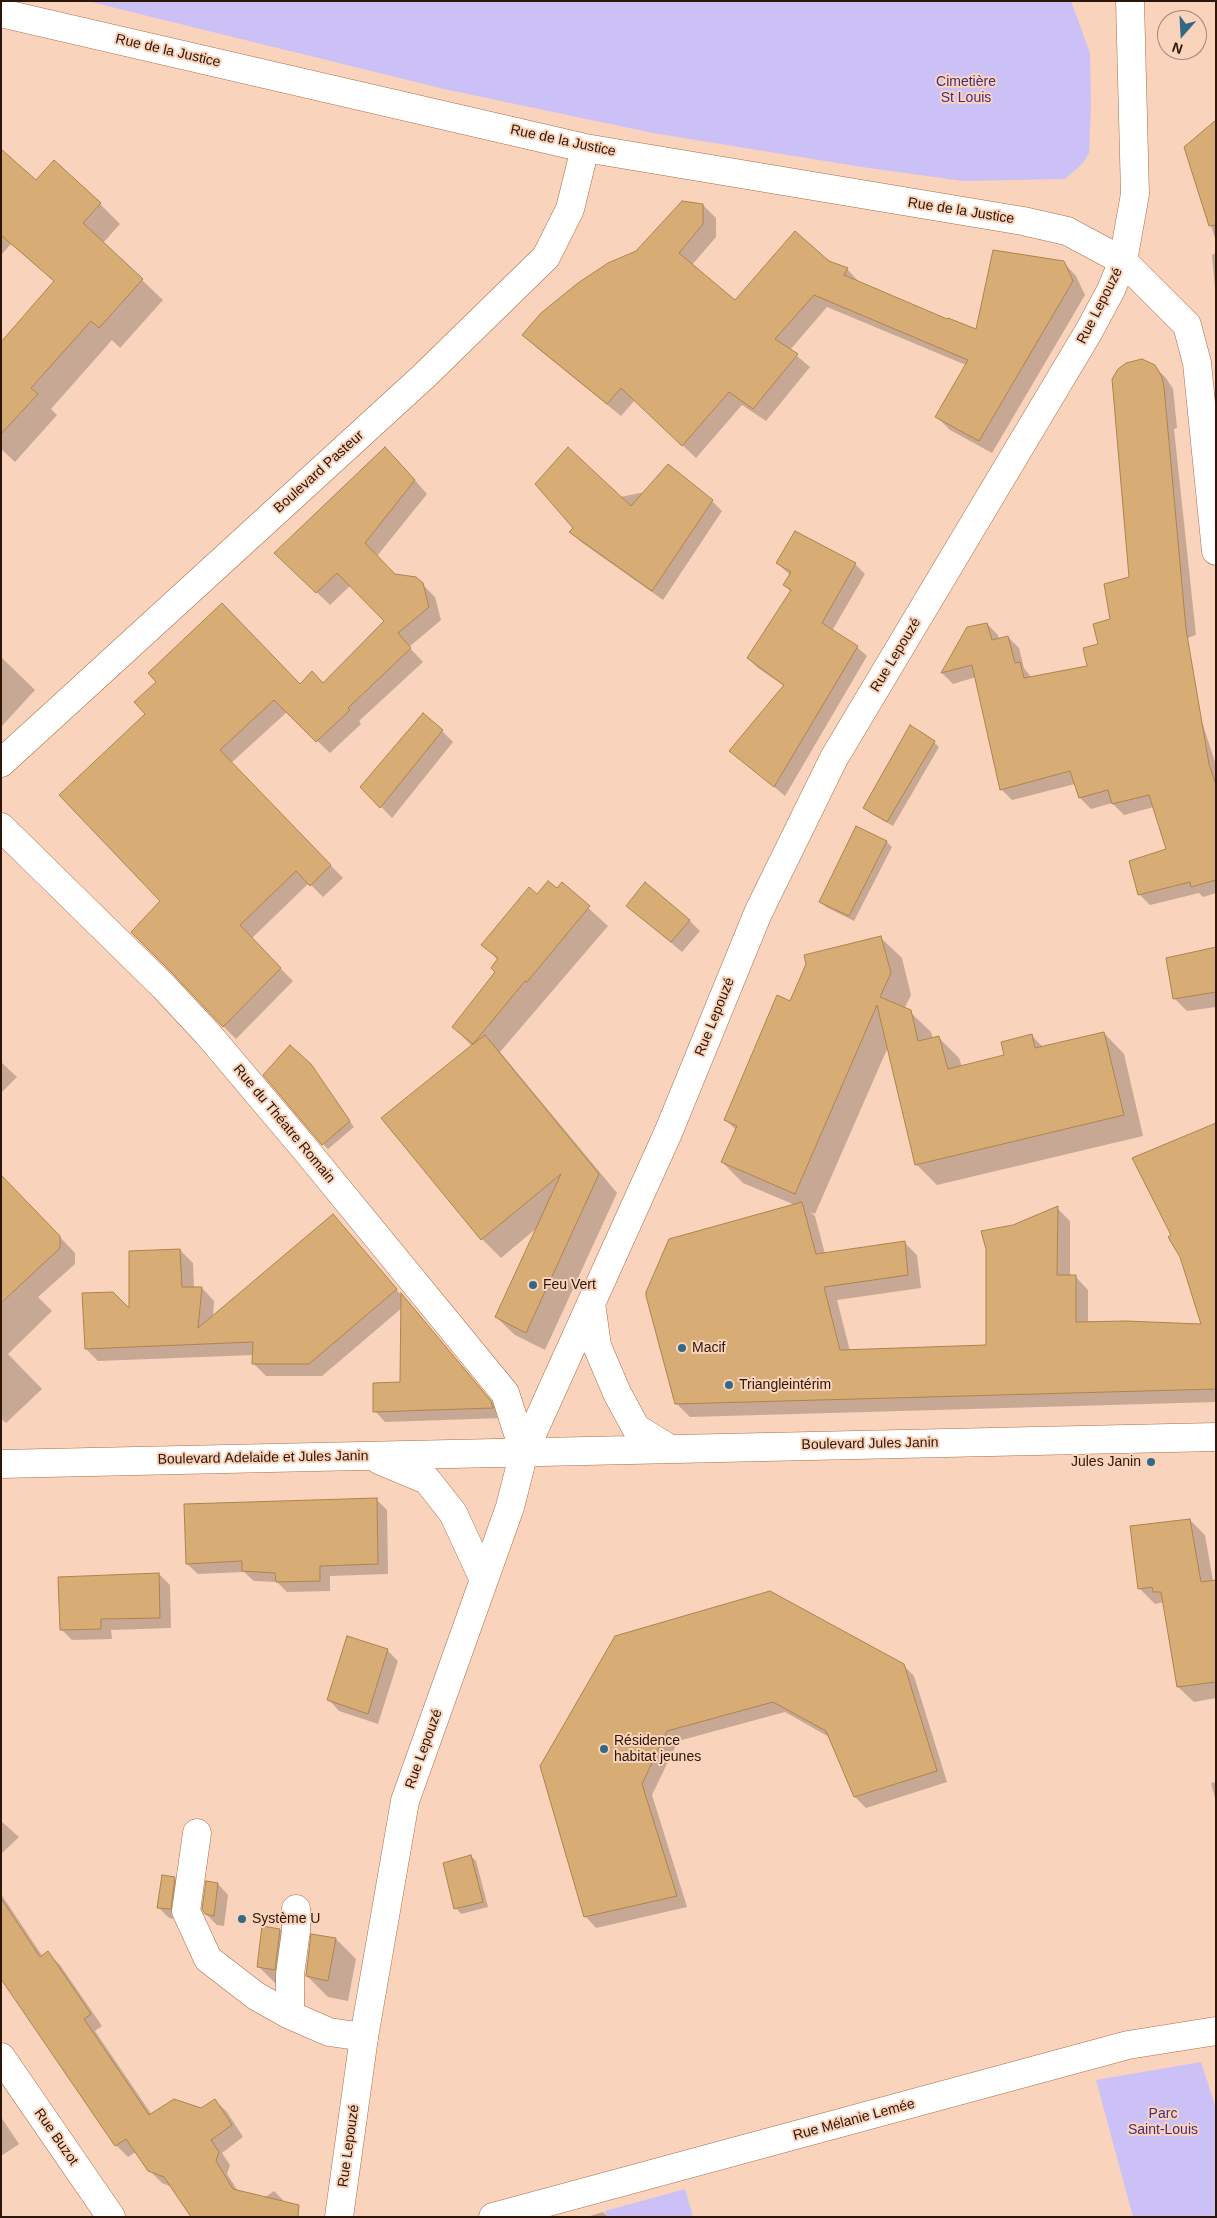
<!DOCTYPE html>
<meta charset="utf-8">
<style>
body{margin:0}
#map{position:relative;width:1217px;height:2218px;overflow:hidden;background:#f9d3bb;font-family:Helvetica,sans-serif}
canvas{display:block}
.frame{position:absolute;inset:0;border:2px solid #2d1607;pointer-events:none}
.north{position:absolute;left:1157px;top:10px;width:50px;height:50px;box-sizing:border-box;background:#f9d3bb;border:1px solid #a78773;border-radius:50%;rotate:199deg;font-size:14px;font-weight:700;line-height:20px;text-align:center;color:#2d1607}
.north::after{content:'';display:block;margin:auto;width:18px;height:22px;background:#336985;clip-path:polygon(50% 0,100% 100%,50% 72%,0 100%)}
</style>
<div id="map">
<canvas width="1217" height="2218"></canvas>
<div class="frame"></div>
<div class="north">N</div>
</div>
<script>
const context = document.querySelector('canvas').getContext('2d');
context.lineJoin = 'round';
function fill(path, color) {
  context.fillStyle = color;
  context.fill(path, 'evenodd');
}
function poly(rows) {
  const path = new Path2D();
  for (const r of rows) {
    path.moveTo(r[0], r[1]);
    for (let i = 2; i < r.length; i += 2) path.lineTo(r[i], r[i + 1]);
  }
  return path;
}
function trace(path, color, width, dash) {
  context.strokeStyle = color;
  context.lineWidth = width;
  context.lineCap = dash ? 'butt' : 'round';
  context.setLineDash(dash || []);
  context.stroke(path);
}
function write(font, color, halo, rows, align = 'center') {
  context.font = font + ' Helvetica,sans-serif';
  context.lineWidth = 4;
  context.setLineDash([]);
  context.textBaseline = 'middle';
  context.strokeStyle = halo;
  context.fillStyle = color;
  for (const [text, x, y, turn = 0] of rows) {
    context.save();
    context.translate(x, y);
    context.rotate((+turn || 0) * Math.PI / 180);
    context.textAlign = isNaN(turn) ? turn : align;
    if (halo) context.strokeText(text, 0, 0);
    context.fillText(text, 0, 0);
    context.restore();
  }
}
const green = poly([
 [87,1,1071,1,1090,53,1091,106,1089,153,1084,162,1065,179,963,181,862,167,653,133,444,89],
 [1201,2062,1216,2108,1216,2217,1133,2217,1096,2080],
 [685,2189,693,2217,607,2217,605,2211]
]);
const shadow = poly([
 [1216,131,1216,241,1185,147],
 [1,151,36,182,100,204,120,224,103,243,163,300,120,348,112,340,51,409,57,415,15,462,1,449,1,341,3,342,55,282,11,244,1,255],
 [703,205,716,218,716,237,692,265,735,301,829,262,847,269,860,283,948,321,977,331,1063,262,1076,276,1085,295,992,453,950,430,937,417,966,365,827,307,790,350,810,367,766,421,742,405,696,458,635,400,621,416,537,348,524,335],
 [1216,253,1216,299,1212,255],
 [1154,366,1166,378,1173,389,1174,398,1177,428,1174,429,1196,635,1176,642,1216,765,1216,893,1203,897,1199,893,1150,905,1139,894,1167,850,1154,807,1124,815,1112,803,1091,809,1080,798,1075,784,1012,800,1001,789,976,677,953,684,942,673,968,628,987,624,998,635,999,639,1008,637,1019,648,1024,668,1031,677,1088,667,1130,578],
 [398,461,427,494,377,556,395,575,416,578,435,597,441,620,409,647,423,662,359,721,361,724,330,753,287,712,231,763,343,878,323,897,309,883,251,939,293,981,236,1039,223,1026,162,901,61,795,300,685,323,685,385,621,351,585,330,605,288,565],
 [645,492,712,501,722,511,663,600,581,542,571,532,620,497],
 [777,563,855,564,865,574,832,631,857,647,867,656,785,796,731,751,784,686,758,668,748,658,791,592,784,584,790,575],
 [1,657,35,690,1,727],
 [442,731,453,742,392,818,362,787],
 [934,742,939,747,893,826,870,813,865,807],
 [856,827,887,842,892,847,854,921,826,907,821,902],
 [562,884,608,926,500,1052,617,1193,545,1350,515,1335,496,1317,538,1227,501,1258,482,1239,382,1118,472,1046,453,1027,497,972,498,960,483,945,537,895,557,890],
 [627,906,689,920,700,931,682,952],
 [881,938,902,958,911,995,904,1009,910,1012,931,1032,933,1039,939,1038,959,1058,962,1067,1006,1056,1031,1035,1043,1047,1104,1033,1124,1054,1143,1136,937,1185,916,1164,888,1047,815,1214,810,1212,815,1216,825,1254,904,1242,917,1255,921,1288,837,1300,850,1351,987,1346,1014,1226,1057,1208,1070,1221,1070,1276,1075,1276,1088,1290,1088,1323,1202,1325,1181,1256,1172,1236,1216,1124,1216,1402,690,1417,676,1403,795,1205,743,1183,722,1162,736,1130,725,1119,791,1003],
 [1216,949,1216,1007,1187,1011,1174,998],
 [1,1062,17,1077,1,1093],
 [310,1065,354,1127,328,1149,323,1144],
 [1,1182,26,1201,75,1253,75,1264,38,1297,52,1311,8,1354,42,1389,6,1423,1,1419],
 [333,1215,501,1412,503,1418,385,1422,375,1411,402,1383,402,1308,322,1376,266,1376,254,1364,254,1355,98,1361,86,1349,130,1311,180,1250,193,1263,194,1288,202,1288,214,1301,213,1317],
 [376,1499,387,1510,388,1574,330,1576,330,1591,287,1592,277,1582,254,1581,244,1572,198,1574,187,1564],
 [1190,1520,1205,1535,1213,1581,1216,1581,1216,1698,1194,1702,1178,1687,1164,1602,1155,1604,1140,1589],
 [159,1574,170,1585,171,1628,111,1630,112,1639,72,1640,61,1629],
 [387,1650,398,1661,378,1724,339,1711,329,1700],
 [903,1665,914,1676,947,1782,866,1808,855,1797,829,1737,785,1712,678,1741,652,1795,687,1907,596,1928,586,1917,541,1766],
 [1216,1782,1216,1802,1211,1783],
 [1,1821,19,1837,1,1854],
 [471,1856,476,1861,488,1907,461,1914,456,1908],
 [174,1878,185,1889,181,1920,169,1918,158,1907],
 [218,1884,228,1895,224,1926,217,1925,206,1914],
 [1,1894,43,1957,48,1953,60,1965,102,2026,95,2031,152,2115,202,2109,215,2100,227,2112,243,2137,222,2153,230,2165,227,2174,238,2191,264,2198,274,2191,286,2203,172,2187,162,2183,149,2170,136,2152,128,2157,116,2145,1,1974],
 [280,1930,300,1950,279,1987,258,1966],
 [336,1939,356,1959,348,2001,328,1997,307,1976],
 [1,2117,19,2144,1,2156],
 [603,2212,608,2217,587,2217]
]);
const building = poly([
 [1216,120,1216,225,1209,226,1184,147,1216,120],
 [1,149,36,180,54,160,101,203,83,223,143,279,99,328,91,321,31,388,38,394,1,434,1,342,54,281,1,235,1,149],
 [682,201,703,204,703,224,679,253,735,300,795,231,829,261,848,268,844,275,947,319,948,318,976,329,993,250,1064,261,1073,281,979,441,935,417,968,360,814,295,775,339,798,354,753,409,729,392,682,446,621,388,607,404,522,335,541,313,578,283,608,263,636,251,682,201],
 [1142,359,1155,365,1162,377,1164,387,1186,629,1209,764,1216,785,1216,880,1191,887,1190,882,1138,895,1129,861,1166,849,1149,795,1112,804,1108,790,1079,798,1070,771,1000,790,972,665,941,673,967,627,987,623,992,640,1008,636,1015,663,1020,662,1024,678,1087,666,1083,648,1098,644,1093,624,1110,619,1104,584,1129,577,1112,379,1118,369,1126,363,1142,359],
 [385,447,415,480,365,543,395,574,416,577,423,583,429,607,398,633,411,648,348,708,350,710,316,742,274,700,220,750,331,865,310,886,296,871,240,925,281,968,223,1027,175,976,131,932,160,901,59,795,145,714,134,702,156,682,148,673,222,603,300,684,312,671,323,683,384,621,337,573,316,593,274,553,385,447],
 [568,447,631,506,668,464,713,500,652,591,569,532,573,528,535,484,568,447],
 [795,531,856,563,822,623,858,646,774,787,729,751,784,685,747,658,791,590,783,585,791,572,776,563,795,531],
 [423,713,443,730,380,808,360,787,423,713],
 [910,725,935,741,887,822,863,808,910,725],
 [856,826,887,841,849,916,819,902,856,826],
 [548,881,557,888,562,882,590,906,527,982,525,981,473,1044,485,1035,599,1174,526,1333,495,1317,561,1174,481,1240,381,1118,473,1044,452,1027,495,972,491,968,498,958,481,945,529,887,537,894,548,881],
 [645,882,690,920,671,942,626,906,645,882],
 [881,936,891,973,880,997,911,1010,918,1041,939,1036,948,1069,1004,1055,1001,1042,1032,1034,1035,1048,1104,1032,1124,1115,915,1165,877,1005,795,1194,721,1162,737,1126,724,1120,777,995,790,1001,806,964,804,955,881,936],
 [1216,947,1216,992,1173,999,1166,958,1216,947],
 [290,1045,311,1064,350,1121,322,1145,263,1075,290,1045],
 [1216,1123,1216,1389,675,1404,646,1296,646,1292,669,1239,802,1202,816,1254,905,1241,908,1275,824,1287,840,1350,986,1345,986,1249,981,1231,1013,1225,1058,1206,1057,1275,1076,1275,1076,1322,1125,1321,1201,1324,1180,1257,1168,1237,1171,1235,1132,1158,1216,1123],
 [1,1175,60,1236,60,1248,1,1303,1,1175],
 [333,1214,397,1289,309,1364,252,1364,253,1342,85,1349,82,1293,113,1292,129,1308,129,1251,180,1249,182,1287,202,1287,198,1328,333,1214],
 [401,1293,491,1401,493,1408,373,1412,373,1383,400,1382,401,1293],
 [377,1498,378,1564,320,1566,320,1581,276,1582,275,1573,242,1571,242,1561,186,1564,184,1504,377,1498],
 [1190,1519,1201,1582,1216,1580,1216,1682,1177,1687,1161,1592,1153,1592,1152,1587,1138,1589,1130,1526,1190,1519],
 [159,1573,160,1618,101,1619,101,1629,60,1630,58,1577,159,1573],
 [770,1591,904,1664,937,1771,854,1797,826,1731,773,1702,667,1731,642,1784,677,1896,584,1917,540,1766,615,1636,770,1591],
 [347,1636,388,1649,368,1714,327,1700,347,1636],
 [471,1855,483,1902,454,1909,443,1863,471,1855],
 [162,1875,175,1877,171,1909,157,1908,162,1875],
 [206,1881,218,1883,214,1916,205,1914,202,1909,206,1881],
 [1,1898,40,1957,48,1951,91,2014,84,2019,149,2115,174,2099,201,2108,215,2099,232,2125,211,2140,219,2152,216,2161,233,2189,299,2205,298,2217,191,2217,164,2177,148,2171,126,2139,115,2146,1,1979,1,1898],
 [262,1926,280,1929,275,1970,257,1967,262,1926],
 [311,1934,336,1938,328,1981,306,1976,311,1934]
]);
const street = poly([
 [1,13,585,148,1023,221,1067,231,1123,261,1187,325,1197,363,1216,551],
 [1,763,423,377,546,257,570,209,585,148],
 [1,827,164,987,207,1033,305,1149,505,1393,524,1452],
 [197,1833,186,1911,208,1959,256,1996,290,2015],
 [296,1909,296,1931,290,1974,290,2015,329,2032,364,2037],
 [1,2057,111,2217],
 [493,2217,1128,2045,1216,2031]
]);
const secondary = poly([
 [591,1303,597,1346,617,1393,636,1428,670,1449],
 [379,1460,427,1480,453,1513,484,1580],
 [1,1464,1216,1437],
 [339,2217,364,2037,405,1801,510,1507,524,1452,668,1133,758,913,834,758,1089,331,1111,290,1123,261,1135,194,1130,1]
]);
const markers = [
 [533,1285,5,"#336985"],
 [682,1348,5,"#336985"],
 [729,1385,5,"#336985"],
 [1151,1462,5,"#336985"],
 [604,1749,5,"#336985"],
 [242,1919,5,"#336985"]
];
const streetNames = [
 ["Rue de la Justice",168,51,13],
 ["Rue de la Justice",563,141,12],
 ["Rue de la Justice",961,211,9],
 ["Rue Lepouzé",1100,306,-63],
 ["Boulevard Pasteur",319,472,-42],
 ["Rue Lepouzé",896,655,-59],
 ["Rue Lepouzé",715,1017,-68],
 ["Rue du Théatre Romain",284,1124,50],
 ["Boulevard Jules Janin",870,1444,-1],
 ["Boulevard Adelaide et Jules Janin",263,1458,-1],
 ["Rue Lepouzé",424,1749,-70],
 ["Rue Mélanie Lemée",854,2120,-15],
 ["Rue Buzot",56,2137,55],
 ["Rue Lepouzé",349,2146,-82]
];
const parkNames = [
 ["Cimetière",966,82],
 ["St Louis",966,98],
 ["Parc",1163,2114],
 ["Saint-Louis",1163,2130]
];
const poiNames = [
 ["Feu Vert",543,1285],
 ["Macif",692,1348],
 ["Triangleintérim",739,1385],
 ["Jules Janin",1141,1462,"right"],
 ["Résidence",614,1741],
 ["habitat jeunes",614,1757],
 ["Système U",252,1919]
];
fill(green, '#cbc1f6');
fill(shadow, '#0003');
fill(building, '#d8ad75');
trace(building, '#ad834c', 1);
trace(street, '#a66e49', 29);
trace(secondary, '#a66e49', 29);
trace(street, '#fff', 28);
trace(secondary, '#fff', 28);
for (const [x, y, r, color] of markers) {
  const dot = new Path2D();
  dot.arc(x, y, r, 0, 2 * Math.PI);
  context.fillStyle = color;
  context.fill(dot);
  trace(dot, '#f9d3bb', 2);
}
write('14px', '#2d1607', '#f9d3bb', streetNames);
write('14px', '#452e7c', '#f9d3bb', parkNames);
write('14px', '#2d1607', '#f9d3bb', poiNames, 'left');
</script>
